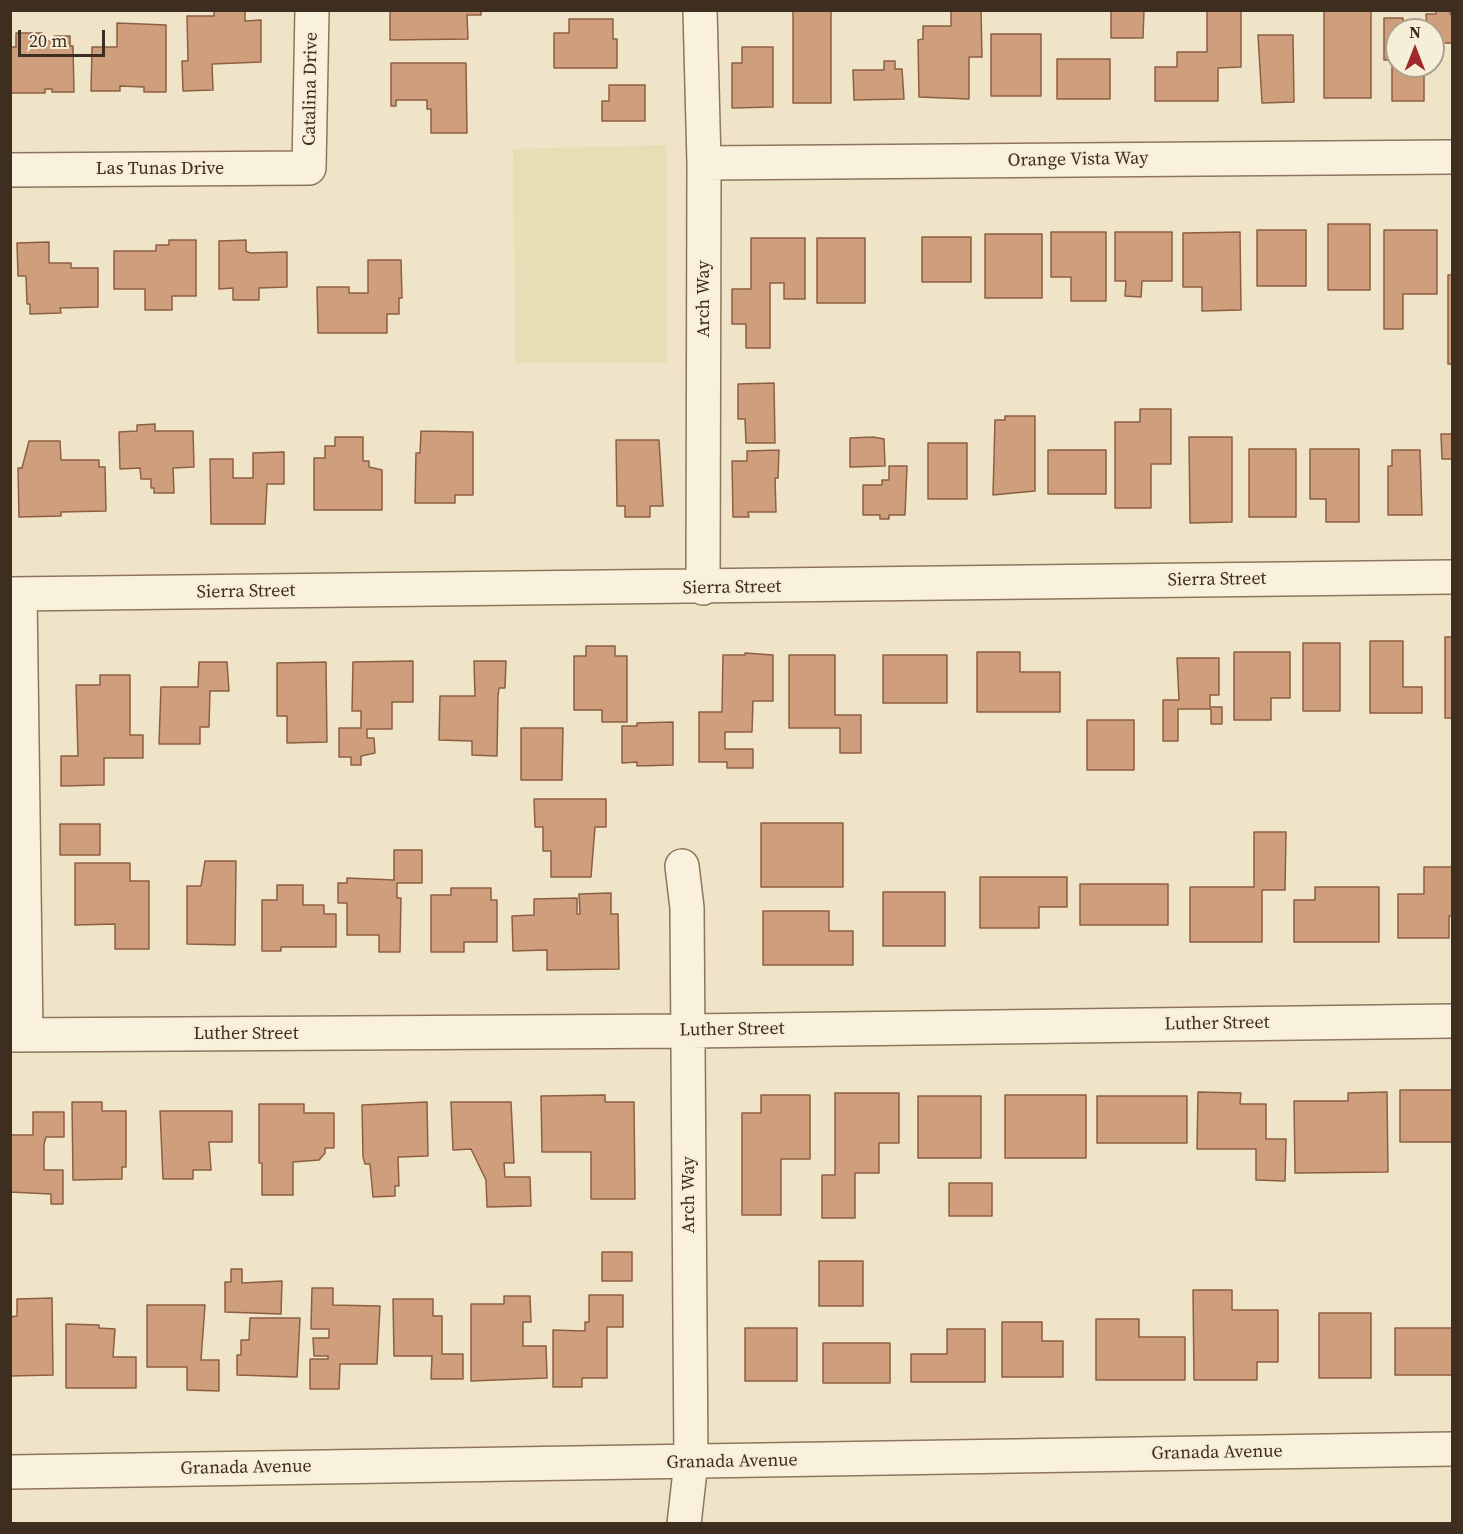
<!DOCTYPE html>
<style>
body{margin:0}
#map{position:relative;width:1463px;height:1534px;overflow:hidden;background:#f0e4c8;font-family:"Source Serif 4",serif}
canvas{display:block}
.frame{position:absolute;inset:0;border:12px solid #3d2e20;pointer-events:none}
.north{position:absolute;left:1385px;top:18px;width:60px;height:60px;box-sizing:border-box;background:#f7eed8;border:2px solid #ada18e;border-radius:50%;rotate:0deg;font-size:16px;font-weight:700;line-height:24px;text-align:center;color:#3d2e20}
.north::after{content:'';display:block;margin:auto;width:21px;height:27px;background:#9e2a2b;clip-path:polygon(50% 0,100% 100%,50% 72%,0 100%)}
.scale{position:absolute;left:18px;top:30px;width:87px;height:27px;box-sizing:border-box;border:3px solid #3d2e20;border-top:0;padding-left:8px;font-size:18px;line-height:21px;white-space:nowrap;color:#3d2e20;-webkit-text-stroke:4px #f7eed8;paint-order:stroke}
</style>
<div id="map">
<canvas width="1463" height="1534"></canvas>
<div class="frame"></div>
<div class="north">N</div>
<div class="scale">20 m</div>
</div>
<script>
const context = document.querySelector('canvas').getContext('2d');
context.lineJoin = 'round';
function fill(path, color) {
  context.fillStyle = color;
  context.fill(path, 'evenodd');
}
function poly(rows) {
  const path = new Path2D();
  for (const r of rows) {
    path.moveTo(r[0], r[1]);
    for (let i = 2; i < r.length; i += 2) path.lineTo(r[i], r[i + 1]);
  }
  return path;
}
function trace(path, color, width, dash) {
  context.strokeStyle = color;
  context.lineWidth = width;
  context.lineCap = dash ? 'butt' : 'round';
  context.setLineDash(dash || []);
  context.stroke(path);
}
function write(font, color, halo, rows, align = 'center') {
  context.font = font + ' "Source Serif 4",serif';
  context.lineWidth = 4.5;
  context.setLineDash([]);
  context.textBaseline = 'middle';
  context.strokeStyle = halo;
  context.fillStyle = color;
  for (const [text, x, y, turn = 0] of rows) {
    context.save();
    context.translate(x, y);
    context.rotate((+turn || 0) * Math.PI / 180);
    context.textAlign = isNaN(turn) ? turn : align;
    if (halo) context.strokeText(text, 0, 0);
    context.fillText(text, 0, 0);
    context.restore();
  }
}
const farmland = poly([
 [666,145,667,363,515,363,513,149]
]);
const building = poly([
 [214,10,245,10,245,21,261,20,261,62,212,64,213,90,183,91,182,61,188,61,187,16,214,16,214,10],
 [390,10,481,10,481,15,467,15,468,39,390,40,390,10],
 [793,10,831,10,831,103,793,103,793,10],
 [951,10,981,10,982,57,969,57,969,99,919,97,918,40,923,39,923,26,951,26,951,10],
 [1111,10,1144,10,1143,38,1111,38,1111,10],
 [1207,10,1241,10,1241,67,1218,68,1218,101,1155,101,1155,67,1177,67,1177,52,1207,52,1207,10],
 [1324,10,1371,10,1371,98,1324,98,1324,10],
 [1436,10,1450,10,1450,14,1452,14,1452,43,1433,43,1433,30,1427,30,1426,14,1436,14,1436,10],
 [1384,18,1403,18,1403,30,1397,30,1397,66,1424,66,1424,101,1392,101,1392,60,1384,60,1384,18],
 [569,19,613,19,613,39,617,39,617,68,554,68,554,33,569,33,569,19],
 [117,23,166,25,166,92,144,92,144,87,120,86,120,91,91,91,92,47,117,47,117,23],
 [16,33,42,33,42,41,54,41,54,36,70,36,70,46,73,46,74,92,52,92,52,89,45,89,45,93,10,93,10,47,16,47,16,33],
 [991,34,1041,34,1041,96,991,96,991,34],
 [1258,35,1293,35,1294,102,1262,103,1258,35],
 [742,47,773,47,773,107,732,108,732,63,742,63,742,47],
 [1057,59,1110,59,1110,99,1057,99,1057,59],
 [884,61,895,61,895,69,902,69,904,99,854,100,853,70,884,70,884,61],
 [391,63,466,63,467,133,431,133,431,109,427,109,427,100,396,100,396,106,391,106,391,63],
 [609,85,645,85,645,121,602,121,602,101,609,101,609,85],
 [1328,224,1370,224,1370,290,1328,290,1328,224],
 [1257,230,1306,230,1306,286,1257,286,1257,230],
 [1384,230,1437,230,1437,294,1403,294,1403,329,1384,329,1384,230],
 [1051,232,1106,232,1106,301,1071,301,1071,277,1051,277,1051,232],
 [1115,232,1172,232,1172,281,1142,281,1141,297,1125,296,1126,281,1115,281,1115,232],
 [1240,232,1241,310,1202,311,1202,287,1183,287,1183,233,1240,232],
 [985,234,1042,234,1042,298,985,298,985,234],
 [922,237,971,237,971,282,922,282,922,237],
 [751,238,805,238,805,299,784,299,784,283,770,283,770,348,746,348,746,324,732,324,732,289,751,289,751,238],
 [817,238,865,238,865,303,817,303,817,238],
 [169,240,196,240,196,296,172,296,172,310,145,310,145,289,114,289,114,251,156,251,156,245,169,245,169,240],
 [246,240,246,251,250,253,287,252,287,287,259,288,259,300,233,300,233,288,219,289,219,241,246,240],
 [49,242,49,263,71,263,71,268,98,268,98,307,60,308,61,313,30,314,30,304,27,304,26,276,18,276,17,243,49,242],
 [368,260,401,260,402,298,399,298,399,314,387,314,387,333,318,333,317,287,349,287,349,293,368,293,368,260],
 [1448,275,1452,275,1452,364,1448,364,1448,275],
 [774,383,775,443,746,443,745,419,738,419,738,384,774,383],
 [1140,409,1171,409,1171,464,1151,464,1151,508,1115,508,1115,422,1140,422,1140,409],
 [1005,416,1035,416,1035,491,993,495,995,420,1005,420,1005,416],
 [155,424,155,431,193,431,194,467,173,468,174,493,154,493,154,488,151,488,151,479,141,479,140,468,120,469,119,432,137,431,137,425,155,424],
 [421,431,473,432,473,495,455,495,455,503,415,503,416,453,420,453,421,431],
 [1441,434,1452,434,1452,459,1442,459,1441,434],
 [335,437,363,437,363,461,369,461,369,467,382,470,382,510,314,510,314,458,325,458,325,446,335,446,335,437],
 [873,437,884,439,885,466,850,467,850,438,873,437],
 [1189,437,1232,437,1232,522,1190,523,1189,437],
 [616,440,659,440,663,506,650,506,650,517,625,517,625,506,617,506,616,440],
 [29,441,60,441,61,460,99,460,99,467,105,467,106,511,61,512,61,516,19,517,18,468,22,468,29,441],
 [928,443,967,443,967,499,928,499,928,443],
 [1249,449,1296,449,1296,517,1249,517,1249,449],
 [1310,449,1359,449,1359,522,1326,522,1326,499,1310,499,1310,449],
 [779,450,778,478,775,478,776,512,748,512,749,517,733,517,732,461,747,461,747,451,779,450],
 [1048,450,1106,450,1106,494,1048,494,1048,450],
 [1392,450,1420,450,1422,515,1388,515,1388,466,1392,466,1392,450],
 [284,452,284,484,267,484,265,524,211,524,210,459,233,459,233,478,253,478,253,453,284,452],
 [889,466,907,466,905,515,889,515,889,519,880,519,880,515,863,515,863,485,882,485,882,480,889,480,889,466],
 [1445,637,1452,637,1452,718,1445,718,1445,637],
 [1370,641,1403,641,1403,687,1422,687,1422,713,1370,713,1370,641],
 [1303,643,1340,643,1340,711,1303,711,1303,643],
 [586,646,615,646,615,656,627,656,627,722,602,722,602,710,574,710,574,656,586,656,586,646],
 [977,652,1020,652,1020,672,1060,672,1060,712,977,712,977,652],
 [1234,652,1290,652,1290,698,1271,698,1271,720,1234,720,1234,652],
 [745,653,773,655,773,701,753,701,752,732,725,732,725,749,753,749,753,768,727,768,727,762,699,762,699,712,722,712,723,655,745,655,745,653],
 [789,655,835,655,835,715,861,715,861,753,840,753,840,728,789,728,789,655],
 [883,655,947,655,947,703,883,703,883,655],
 [1177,658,1219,658,1219,695,1210,695,1210,707,1222,707,1222,724,1211,724,1211,709,1178,709,1178,741,1163,741,1163,700,1179,700,1177,658],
 [413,661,413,702,392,702,392,729,367,729,367,738,374,738,375,753,361,756,361,765,351,765,351,757,339,757,339,728,361,728,361,711,352,711,353,662,413,661],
 [474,661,506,661,505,688,499,688,498,696,497,756,472,755,472,741,439,740,440,696,475,696,474,661],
 [199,662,227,662,229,691,210,691,209,727,200,727,200,744,159,744,161,687,198,687,199,662],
 [326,662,327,742,287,743,287,716,277,716,277,663,326,662],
 [100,675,130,675,130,735,143,735,143,758,104,758,104,785,61,786,61,756,78,756,76,685,100,685,100,675],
 [1087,720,1134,720,1134,770,1087,770,1087,720],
 [673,722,673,765,637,766,637,762,622,763,622,726,637,726,637,723,673,722],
 [521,728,563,728,562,780,521,780,521,728],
 [534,799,606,799,606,827,595,827,591,877,551,877,551,851,543,851,543,827,535,827,534,799],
 [761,823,843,823,843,887,761,887,761,823],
 [60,824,100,824,100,855,60,855,60,824],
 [1254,832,1286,832,1285,890,1262,890,1262,942,1190,942,1190,887,1254,887,1254,832],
 [394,850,422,850,422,883,397,883,397,898,401,898,400,952,379,952,379,935,347,935,347,903,338,903,338,883,347,883,347,878,394,880,394,850],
 [205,861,236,861,235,945,187,944,187,886,201,886,205,861],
 [75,863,130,863,130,881,149,881,149,949,115,949,115,924,75,925,75,863],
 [1424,867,1452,867,1452,916,1449,916,1449,938,1398,938,1398,894,1424,894,1424,867],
 [980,877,1067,877,1067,907,1039,907,1039,928,980,928,980,877],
 [1080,884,1168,884,1168,925,1080,925,1080,884],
 [277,885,303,885,303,905,324,905,324,914,336,914,336,947,281,947,281,951,262,951,262,900,277,900,277,885],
 [1315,887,1379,887,1379,942,1294,942,1294,900,1315,900,1315,887],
 [451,888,491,888,491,900,497,900,497,942,464,942,464,952,431,952,431,895,451,895,451,888],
 [883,892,945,892,945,946,883,946,883,892],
 [611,893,611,914,618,914,619,969,547,970,547,950,513,951,512,916,534,915,534,899,577,898,577,914,580,914,579,894,611,893],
 [763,911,829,911,829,931,853,931,853,965,763,965,763,911],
 [1400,1090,1452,1090,1452,1142,1400,1142,1400,1090],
 [1198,1092,1241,1093,1240,1104,1266,1104,1266,1139,1286,1139,1285,1181,1256,1180,1256,1149,1197,1149,1198,1092],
 [1387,1092,1388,1172,1295,1173,1294,1101,1348,1101,1348,1093,1387,1092],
 [835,1093,899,1093,899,1143,879,1143,879,1173,855,1173,855,1218,822,1218,822,1175,835,1175,835,1093],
 [605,1095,605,1102,634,1102,635,1199,591,1199,591,1152,542,1152,541,1096,605,1095],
 [761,1095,810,1095,810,1159,781,1159,781,1215,742,1215,742,1113,761,1113,761,1095],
 [1005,1095,1086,1095,1086,1158,1005,1158,1005,1095],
 [918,1096,981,1096,981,1158,918,1158,918,1096],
 [1097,1096,1187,1096,1187,1143,1097,1143,1097,1096],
 [72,1102,102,1102,102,1111,126,1111,126,1167,122,1167,122,1179,73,1180,72,1102],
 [427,1102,428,1156,398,1157,399,1186,395,1186,395,1196,373,1197,370,1164,365,1164,363,1157,362,1105,427,1102],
 [451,1102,511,1102,514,1163,504,1163,505,1177,530,1177,531,1206,487,1207,486,1180,471,1149,453,1150,451,1102],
 [259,1104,304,1104,304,1113,334,1113,334,1148,325,1148,325,1153,319,1160,293,1162,293,1195,262,1195,262,1163,259,1163,259,1104],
 [160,1111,232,1111,232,1142,209,1142,211,1170,193,1170,193,1179,163,1179,160,1111],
 [33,1112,64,1112,64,1137,46,1137,44,1144,44,1170,63,1170,63,1204,51,1204,51,1194,10,1192,10,1135,33,1135,33,1112],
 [949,1183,992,1183,992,1216,949,1216,949,1183],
 [602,1252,632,1252,632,1281,602,1281,602,1252],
 [819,1261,863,1261,863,1306,819,1306,819,1261],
 [231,1269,242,1269,242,1283,282,1281,281,1314,225,1312,225,1282,231,1282,231,1269],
 [312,1288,333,1288,333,1305,380,1306,377,1364,340,1364,339,1389,310,1389,310,1359,328,1359,328,1356,314,1356,313,1338,329,1338,329,1329,311,1329,312,1288],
 [1193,1290,1232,1290,1232,1310,1278,1310,1278,1362,1257,1362,1257,1380,1194,1380,1193,1290],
 [589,1295,623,1295,623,1327,607,1327,607,1378,582,1378,582,1387,553,1387,553,1330,585,1331,585,1322,589,1322,589,1295],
 [504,1296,530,1296,531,1322,523,1322,523,1346,546,1346,547,1378,471,1381,471,1304,504,1304,504,1296],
 [52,1298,53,1375,10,1376,10,1317,17,1316,17,1299,52,1298],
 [393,1299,433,1299,433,1316,442,1316,442,1354,463,1354,463,1379,431,1379,432,1356,394,1356,393,1299],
 [147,1305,205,1305,201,1360,219,1360,219,1391,187,1390,187,1367,147,1367,147,1305],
 [1319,1313,1371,1313,1371,1378,1319,1378,1319,1313],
 [250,1318,300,1318,297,1377,237,1375,237,1355,241,1355,241,1340,249,1340,250,1318],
 [1096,1319,1139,1319,1139,1337,1185,1337,1185,1380,1096,1380,1096,1319],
 [1002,1322,1042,1322,1042,1341,1063,1341,1063,1377,1002,1377,1002,1322],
 [66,1324,99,1325,99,1328,115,1329,113,1357,136,1357,136,1388,66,1388,66,1324],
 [745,1328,797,1328,797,1381,745,1381,745,1328],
 [1395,1328,1452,1328,1452,1375,1395,1375,1395,1328],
 [947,1329,985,1329,985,1382,911,1382,911,1354,947,1354,947,1329],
 [823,1343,890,1343,890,1383,823,1383,823,1343]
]);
const minor = poly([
 [700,10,704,163,703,588],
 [704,163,1452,157],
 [10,170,309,168,312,10],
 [10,594,1452,577],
 [20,594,26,1035],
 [682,866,687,908,691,1462,684,1524],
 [10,1035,689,1031,1452,1021],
 [10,1472,1452,1449]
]);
const streetNames = [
 ["Catalina Drive",311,89,-89],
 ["Orange Vista Way",1078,160,-1],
 ["Las Tunas Drive",160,169],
 ["Arch Way",704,299,-90],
 ["Sierra Street",1217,580,-1],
 ["Sierra Street",732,588,-1],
 ["Sierra Street",246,592,-1],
 ["Luther Street",1217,1024,-1],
 ["Luther Street",732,1030,-1],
 ["Luther Street",246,1034],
 ["Arch Way",689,1195,-90],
 ["Granada Avenue",1217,1453,-1],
 ["Granada Avenue",732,1462,-1],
 ["Granada Avenue",246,1468,-1]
];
fill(farmland, '#e6deb5');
fill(building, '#cf9f7d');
trace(building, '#8d5f41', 1.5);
trace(minor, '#8d765c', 36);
trace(minor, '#faf1dc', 33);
write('18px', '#3d2e20', '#f7eed8', streetNames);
</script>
